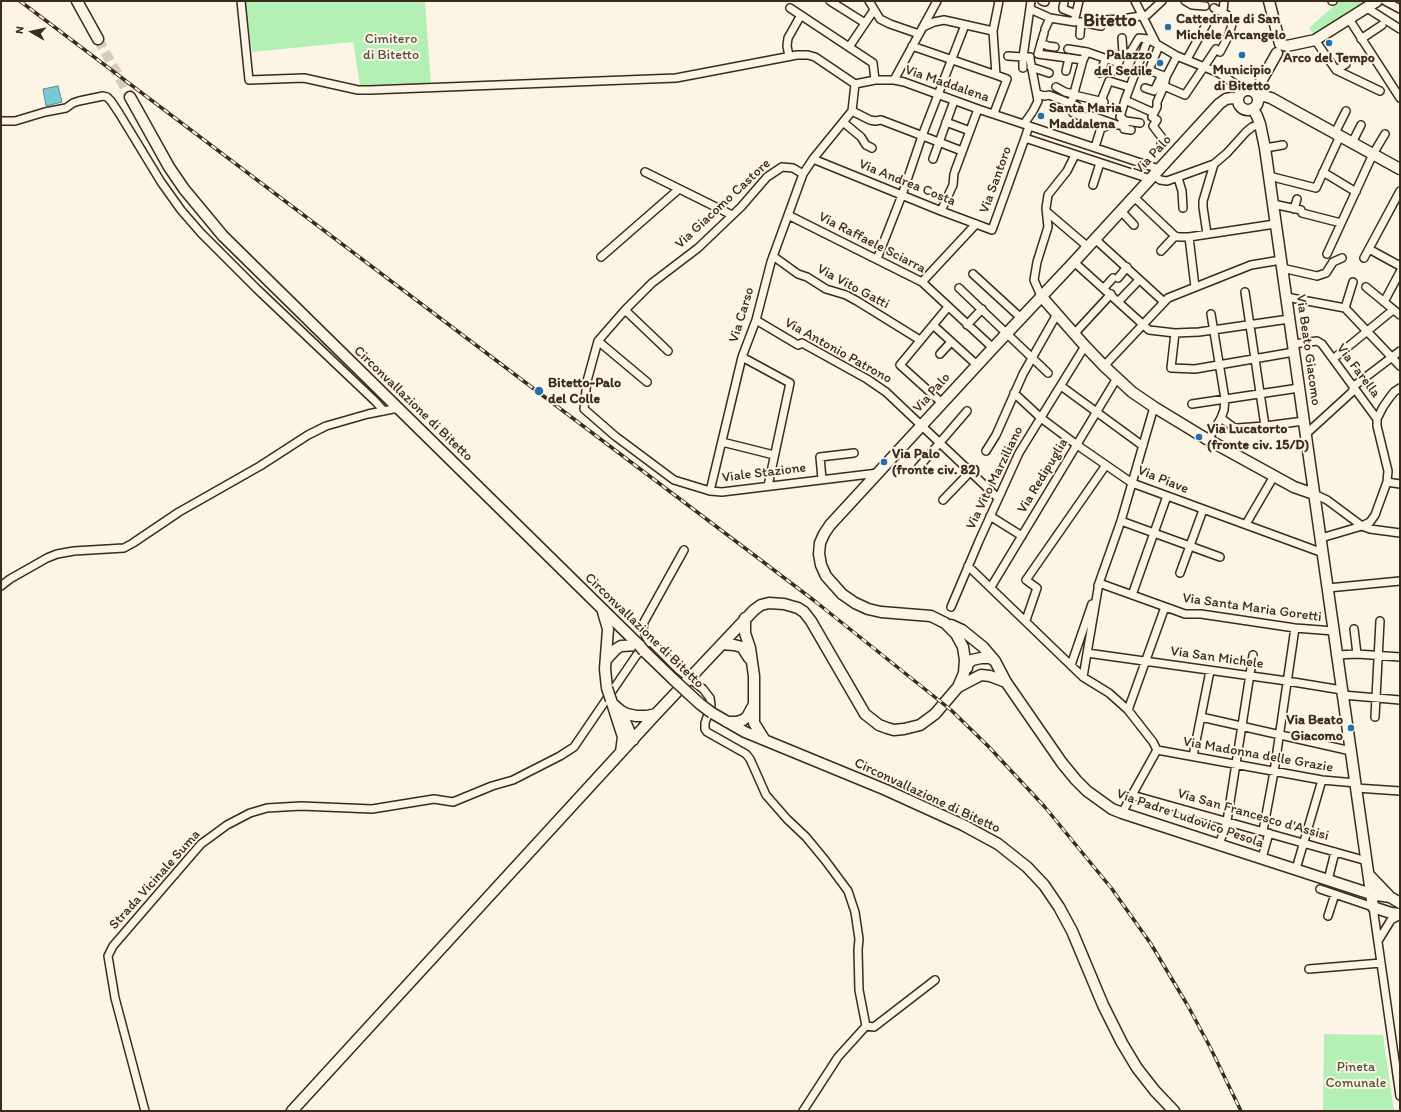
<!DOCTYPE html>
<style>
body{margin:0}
#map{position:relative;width:1401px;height:1112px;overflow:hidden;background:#fcf5e5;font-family:Itim,sans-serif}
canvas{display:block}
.frame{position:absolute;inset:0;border:2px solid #3b2a1e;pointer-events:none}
.north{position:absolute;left:12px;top:12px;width:40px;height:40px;-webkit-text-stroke:3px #fcf5e5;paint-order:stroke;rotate:279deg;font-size:11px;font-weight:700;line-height:16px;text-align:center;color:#3b2a1e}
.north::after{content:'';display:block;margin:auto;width:14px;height:18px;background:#3b2a1e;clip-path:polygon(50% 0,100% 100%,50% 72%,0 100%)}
</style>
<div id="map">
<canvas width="1401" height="1112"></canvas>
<div class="frame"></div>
<div class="north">N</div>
</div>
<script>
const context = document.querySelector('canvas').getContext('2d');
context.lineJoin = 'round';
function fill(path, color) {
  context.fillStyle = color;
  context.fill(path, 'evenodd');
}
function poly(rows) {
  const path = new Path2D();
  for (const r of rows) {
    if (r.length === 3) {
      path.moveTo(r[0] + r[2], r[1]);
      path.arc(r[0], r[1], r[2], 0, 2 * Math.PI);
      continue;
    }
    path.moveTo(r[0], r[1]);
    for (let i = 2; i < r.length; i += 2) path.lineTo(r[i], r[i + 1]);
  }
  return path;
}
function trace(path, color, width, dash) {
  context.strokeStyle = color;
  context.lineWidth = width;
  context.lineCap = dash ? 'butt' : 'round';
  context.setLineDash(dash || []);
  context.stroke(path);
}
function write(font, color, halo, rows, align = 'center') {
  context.font = font + ' Itim,sans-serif';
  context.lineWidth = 4;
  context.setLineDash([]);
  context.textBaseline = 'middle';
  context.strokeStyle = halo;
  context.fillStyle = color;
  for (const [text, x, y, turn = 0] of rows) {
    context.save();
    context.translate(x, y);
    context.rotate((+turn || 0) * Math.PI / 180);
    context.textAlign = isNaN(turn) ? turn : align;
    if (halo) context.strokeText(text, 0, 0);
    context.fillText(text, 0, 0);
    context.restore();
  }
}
const green = poly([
 [245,1,425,1,431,84,360,86,353,42,252,52],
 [1339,1,1368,1,1314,37,1309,28],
 [1324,1034,1383,1035,1394,1111,1323,1111]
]);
const water = poly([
 [58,86,62,102,46,106,43,89,58,86]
]);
const secondaryTunnel = poly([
 [98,39,130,97]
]);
const street = poly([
 [241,1,249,80,304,78,358,90,370,90,676,78,797,55,808,55,815,57,855,84,875,80,894,80,904,82,978,109,1159,169],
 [830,1,865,23],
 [869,1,880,19,890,24,919,34],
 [1042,1,1045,2],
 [1135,1,1156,43],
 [1185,1,1192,5,1205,6],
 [1332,1,1333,1],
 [1385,1,1400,9],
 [1064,3,1063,7,1063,9,1076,14],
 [790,8,873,63,875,80],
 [1367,8,1400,29],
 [1030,9,1050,18,1075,22],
 [1223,11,1224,1],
 [1349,19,1400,98],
 [1074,22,1079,1],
 [1080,22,1101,26,1102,21,1104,20,1122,19,1147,15,1162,1],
 [923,27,934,22,944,20,993,31],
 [1045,29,1050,18],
 [1044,33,1038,54,1083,60],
 [1080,35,1081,22],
 [1122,38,1123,53],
 [1361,39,1382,25],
 [1315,40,1336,70,1380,91],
 [1041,43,1048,46,1055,47],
 [912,46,996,75],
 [1159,46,1149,70,1166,77],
 [849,47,874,10],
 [1068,49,1087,52],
 [789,56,787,46,788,38,801,15],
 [1008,56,1023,57,1023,68],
 [1119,56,1121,57,1123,53,1130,53,1139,38,1148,39,1177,56,1219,73,1238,86,1243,91],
 [1187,59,1207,23],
 [1031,67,1049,73],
 [1336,70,1346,64],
 [1066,71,1069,58],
 [1115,71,1121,57],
 [1100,73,1106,58],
 [894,80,937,1],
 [855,84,852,111,813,159,803,174,793,168,782,167,767,177,741,207,698,248,652,283,625,310,598,341,587,381,584,409,615,436,674,480,710,491,722,492,878,473],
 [1164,86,1185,95,1216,49,1220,52,1229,35,1232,24,1227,15,1214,8],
 [1056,87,1065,92,1073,94],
 [1145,88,1154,91,1162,75],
 [1037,94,1045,96,1049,95,1077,106,1073,113,1085,118,1088,116,1092,116,1117,125,1121,125,1123,119,1120,117,1125,100,1148,39],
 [1074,95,1104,102],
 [1125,100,1154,113,1157,107,1157,102,1164,86,1166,77,1177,56],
 [1101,101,1109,81,1129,87],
 [1071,104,1083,60,1087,52,1113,61,1116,58],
 [852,111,870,120,875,121,881,120,962,151],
 [994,113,1007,79,996,75,993,31,999,1],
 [1154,113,1152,117,1157,120,1153,126,1163,139,1161,144],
 [1,121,15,121,45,112,66,108,73,103,79,101,103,96,107,97,111,101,119,113,161,182,181,210,201,233,257,289,375,401,384,411],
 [843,122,861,137,866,145,872,148],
 [946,122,970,131],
 [1024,124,1033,111,1038,101,1030,59,1030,57,1023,57,1031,1],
 [1123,125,1125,126,1126,121,1140,123],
 [1029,126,1025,138,1150,179],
 [1125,126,1124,129,1131,130],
 [1335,133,1346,111],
 [1352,143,1361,125],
 [1095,147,1101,128,1105,127,1109,122],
 [1265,148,1283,145],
 [813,159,941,211,992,230,1025,138],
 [933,159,954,101],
 [955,171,978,109],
 [645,172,732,215],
 [1323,172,1356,192],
 [1154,175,1160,180,1167,181,1214,164,1227,153,1246,132,1252,127,1260,124],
 [1269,176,1316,188,1340,136],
 [1178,178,1182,191,1183,208],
 [1093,185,1100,163],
 [1134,197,1175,236],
 [1273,204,1301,210,1302,213,1341,223],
 [1294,209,1297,199],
 [941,211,953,185,954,174],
 [1121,211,1134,225],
 [1047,212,1088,247],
 [788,215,922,282,993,348],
 [1207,234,1203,207,1203,201,1214,164],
 [1175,236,1179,237,1189,237,1275,224],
 [1189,237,1195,287],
 [1095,239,1164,302],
 [1369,249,1400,266],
 [1161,251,1175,236],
 [1327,254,1373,154,1385,134],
 [773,256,798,274,807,277,826,289,846,295,857,301,920,340],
 [601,257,679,189],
 [1364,258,1400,191],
 [877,259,902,195,922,136,965,25],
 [1074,262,1149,330,1175,333,1199,332,1289,319],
 [1282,268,1317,276,1326,273,1333,262,1342,258],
 [973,274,1021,318],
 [1118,278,1127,267],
 [922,282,976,224],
 [1366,287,1400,315],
 [959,288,1048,373],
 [1104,288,1113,278],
 [1245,292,1265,426],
 [1041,296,1034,280,1037,262,1048,227,1046,208,1048,195,1067,171,1075,155],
 [1286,297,1345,308],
 [1118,302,1139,280],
 [1384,302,1400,272],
 [1345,308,1400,366],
 [1345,308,1353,282],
 [625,310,668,351],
 [756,320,798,345,802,343,867,379,886,392,998,498],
 [933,325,977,365],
 [967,325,982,309],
 [1075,333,1111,294],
 [1175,333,1171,368,1195,369,1294,352],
 [598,341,647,382],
 [1293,344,1317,341,1322,344,1377,419],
 [940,354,951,342],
 [1333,359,1393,310],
 [1104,366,1168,298,1251,265,1281,260],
 [1061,386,1143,446],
 [1014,393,1041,418,1077,445,1132,483,1323,553],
 [942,403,900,365,948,307],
 [1192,404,1299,388],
 [1221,418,1233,427,1237,428,1265,426,1304,421],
 [1306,434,1352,392,1354,386,1400,351],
 [1208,440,1221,418,1224,410,1225,399,1211,314],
 [722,442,774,455],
 [986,451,996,435,1023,374,1057,314],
 [918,468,967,411],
 [822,479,820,457,854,453],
 [1387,482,1400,484],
 [768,486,790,383,742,357,756,320,771,262,803,174],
 [710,491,742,357],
 [1314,494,1327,500,1362,526,1370,529,1400,533],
 [943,500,970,472],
 [990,516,1022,536],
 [1121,521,1220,557],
 [1246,524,1274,476],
 [1321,538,1362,526,1370,522,1375,515,1387,482,1388,471,1377,426,1377,419,1383,407,1390,397,1394,392,1400,388],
 [684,550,644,622,643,628,646,637,679,670,703,689,710,698,711,705,705,723,705,729,707,732,746,754,750,759,766,795,787,819,806,837,825,860,848,891,855,912,859,939,858,950,859,990,866,1026,838,1057,803,1111],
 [968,566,1083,677,1109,693,1128,710,1153,742,1157,750],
 [1180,573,1203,510],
 [1,586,10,579,47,558,57,554,74,551,124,548,133,543,179,512,260,466,308,435,326,426,368,414,398,408],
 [1098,586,1121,521,1154,407],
 [991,587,1117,378],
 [1328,588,1400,581],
 [1132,595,1167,496],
 [951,607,979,541,1019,453,1085,346],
 [1026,620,1037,588,1026,580,1106,465],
 [1354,629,1357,654],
 [1087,653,1287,681,1342,690],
 [1337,655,1357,654,1400,657],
 [1071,665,1092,604],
 [1083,677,1099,583,1185,614,1201,614,1295,628,1334,631],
 [1343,695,1400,700],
 [1128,710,1165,607],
 [1201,717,1351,751],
 [1375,717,1380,621],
 [1157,750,1322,780,1356,783],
 [1193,756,1210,671],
 [1356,788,1400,791],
 [1132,795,1367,861],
 [1122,813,1157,750],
 [1263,831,1274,772,1295,628],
 [1219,845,1227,821,1253,655],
 [1262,858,1269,833],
 [1296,869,1322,780],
 [1328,880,1335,852],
 [1320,889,1373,907,1400,1096],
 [1328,916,1335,894],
 [1378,941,1391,920,1400,915],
 [1309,969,1381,963],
 [866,1026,874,1027,935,980],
 [145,1111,115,998,108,956,113,946,201,844,227,825,250,813,267,808,301,806,372,809,434,799,453,802,492,786,513,780,560,756,574,747,636,656,649,640]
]);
const secondary = poly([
 [77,1,98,39],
 [1269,1,1280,44],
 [1280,44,1287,46,1315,40,1377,1],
 [1248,100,10],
 [1255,92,1277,53],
 [130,97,169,167,184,189,223,236,639,645],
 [1258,98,1264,96,1271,98,1400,169],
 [1253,109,1257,116,1260,124,1265,148,1373,907,1391,913,1400,914],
 [1041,296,1085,346,1104,366,1132,392,1154,407,1205,438,1294,487,1314,494],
 [603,612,608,629,605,669,607,688],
 [745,618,745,633,750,648,754,676,754,723,764,739],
 [951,625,962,630,983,647,995,661,1006,682,1062,763,1076,780,1087,791,1112,809,1122,813,1371,894,1390,897],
 [722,644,734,645,742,647,749,658],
 [644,651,674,680],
 [606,660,616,649,621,646,639,645],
 [967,668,965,667,972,660,981,658,990,658,995,661],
 [958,687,964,673,965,660,963,647,956,634,945,623,931,616,881,612,868,609,855,603,842,594,826,576,821,565,819,554,820,543,824,534,830,525,993,348,1074,262,1219,104,1226,99,1232,98,1238,99],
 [611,700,623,737,621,752],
 [614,705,621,711,627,714,636,716,647,716,656,714],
 [712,713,745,732,886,790,963,825,998,844,1027,867,1044,885,1059,907,1072,931,1103,1005,1122,1043,1137,1068,1155,1091,1174,1111],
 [622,714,633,740],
 [727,722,737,722,743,720,747,717,753,706],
 [1369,875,1390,897,1400,903],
 [292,1111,656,714,754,610,761,605,769,603,784,604,798,608,804,612,811,621,865,714,879,725,887,728,894,730,904,729,920,725,935,714,958,687,981,675,990,676,1006,682]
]);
const rail = poly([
 [20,1,762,561,816,602,951,710,988,746,1044,806,1112,889,1151,944,1188,1006,1210,1047,1241,1111]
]);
const secondaryBridge = poly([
 [639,645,644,651],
 [674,680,700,704,712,713],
 [607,688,611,700]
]);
const markers = [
 [1168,27,4,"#1f6fb2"],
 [1329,43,4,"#1f6fb2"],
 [1242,55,4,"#1f6fb2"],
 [1160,63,4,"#1f6fb2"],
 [1041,116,4,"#1f6fb2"],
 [539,391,5,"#1f6fb2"],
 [1199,437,4,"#1f6fb2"],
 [884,462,4,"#1f6fb2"],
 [1351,728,4,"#1f6fb2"]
];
const poiNames = [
 ["Cattedrale di San",1176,19],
 ["Michele Arcangelo",1176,35],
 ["Palazzo",1152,55,"right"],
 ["del Sedile",1152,71,"right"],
 ["Arco del Tempo",1329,58,"center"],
 ["Municipio",1242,70,"center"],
 ["di Bitetto",1242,86,"center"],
 ["Santa Maria",1049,108],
 ["Maddalena",1049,124],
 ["Bitetto-Palo",548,383],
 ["del Colle",548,399],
 ["Via Lucatorto",1207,429],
 ["(fronte civ. 15/D)",1207,445],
 ["Via Palo",892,454],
 ["(fronte civ. 82)",892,470],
 ["Via Beato",1343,720,"right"],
 ["Giacomo",1343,736,"right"]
];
const parkNames = [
 ["Cimitero",391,39],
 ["di Bitetto",391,55],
 ["Pineta",1356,1067],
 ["Comunale",1356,1083]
];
const streetNames = [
 ["Via Maddalena",947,84,19],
 ["Via Palo",1153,155,-47],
 ["Via Santoro",996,180,-70],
 ["Via Andrea Costa",907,183,22],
 ["Via Giacomo Castore",723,204,-43],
 ["Via Raffaele Sciarra",872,243,27],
 ["Via Vito Gatti",853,287,28],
 ["Via Carso",742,315,-73],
 ["Via Beato Giacomo",1308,350,82],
 ["Via Antonio Patrono",838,351,29],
 ["Via Farella",1358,371,53],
 ["Via Palo",932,393,-48],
 ["Circonvallazione di Bitetto",413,404,44],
 ["Viale Stazione",764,473,-7],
 ["Via Redipuglia",1043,476,-59],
 ["Via Vito Marziliano",995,478,-64],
 ["Via Piave",1163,480,22],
 ["Via Santa Maria Goretti",1252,608,8],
 ["Circonvallazione di Bitetto",644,631,44],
 ["Via San Michele",1217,658,8],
 ["Via Madonna delle Grazie",1258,755,10],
 ["Circonvallazione di Bitetto",927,796,25],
 ["Via San Francesco d'Assisi",1253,815,16],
 ["Via Padre Ludovico Pesola",1190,819,19],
 ["Strada Vicinale Suma",155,880,-48]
];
const districtNames = [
 ["Bitetto",1110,21]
];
fill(green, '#b4f0b5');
fill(water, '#7ac8d8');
trace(water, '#61898e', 1);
trace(secondaryTunnel, '#d5ccbd', 10, [10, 5]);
trace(street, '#3b2a1e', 10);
trace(secondary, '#3b2a1e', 13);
trace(street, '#fcf5e5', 7);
trace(secondary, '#fcf5e5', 10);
trace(rail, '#3b2a1e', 3.5);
trace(rail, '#fcf5e5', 2, [6]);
trace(secondaryBridge, '#3b2a1e', 13, []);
trace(secondaryBridge, '#fcf5e5', 10);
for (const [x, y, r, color] of markers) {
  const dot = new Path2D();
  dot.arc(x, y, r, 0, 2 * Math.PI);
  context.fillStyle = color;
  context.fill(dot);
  trace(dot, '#fcf5e5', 1.5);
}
write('bold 14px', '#3b2a1e', '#fcf5e5', poiNames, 'left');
write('14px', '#53523c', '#fcf5e5', parkNames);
write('14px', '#3b2a1e', '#fcf5e5', streetNames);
write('bold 18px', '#3b2a1e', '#fcf5e5', districtNames);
</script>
